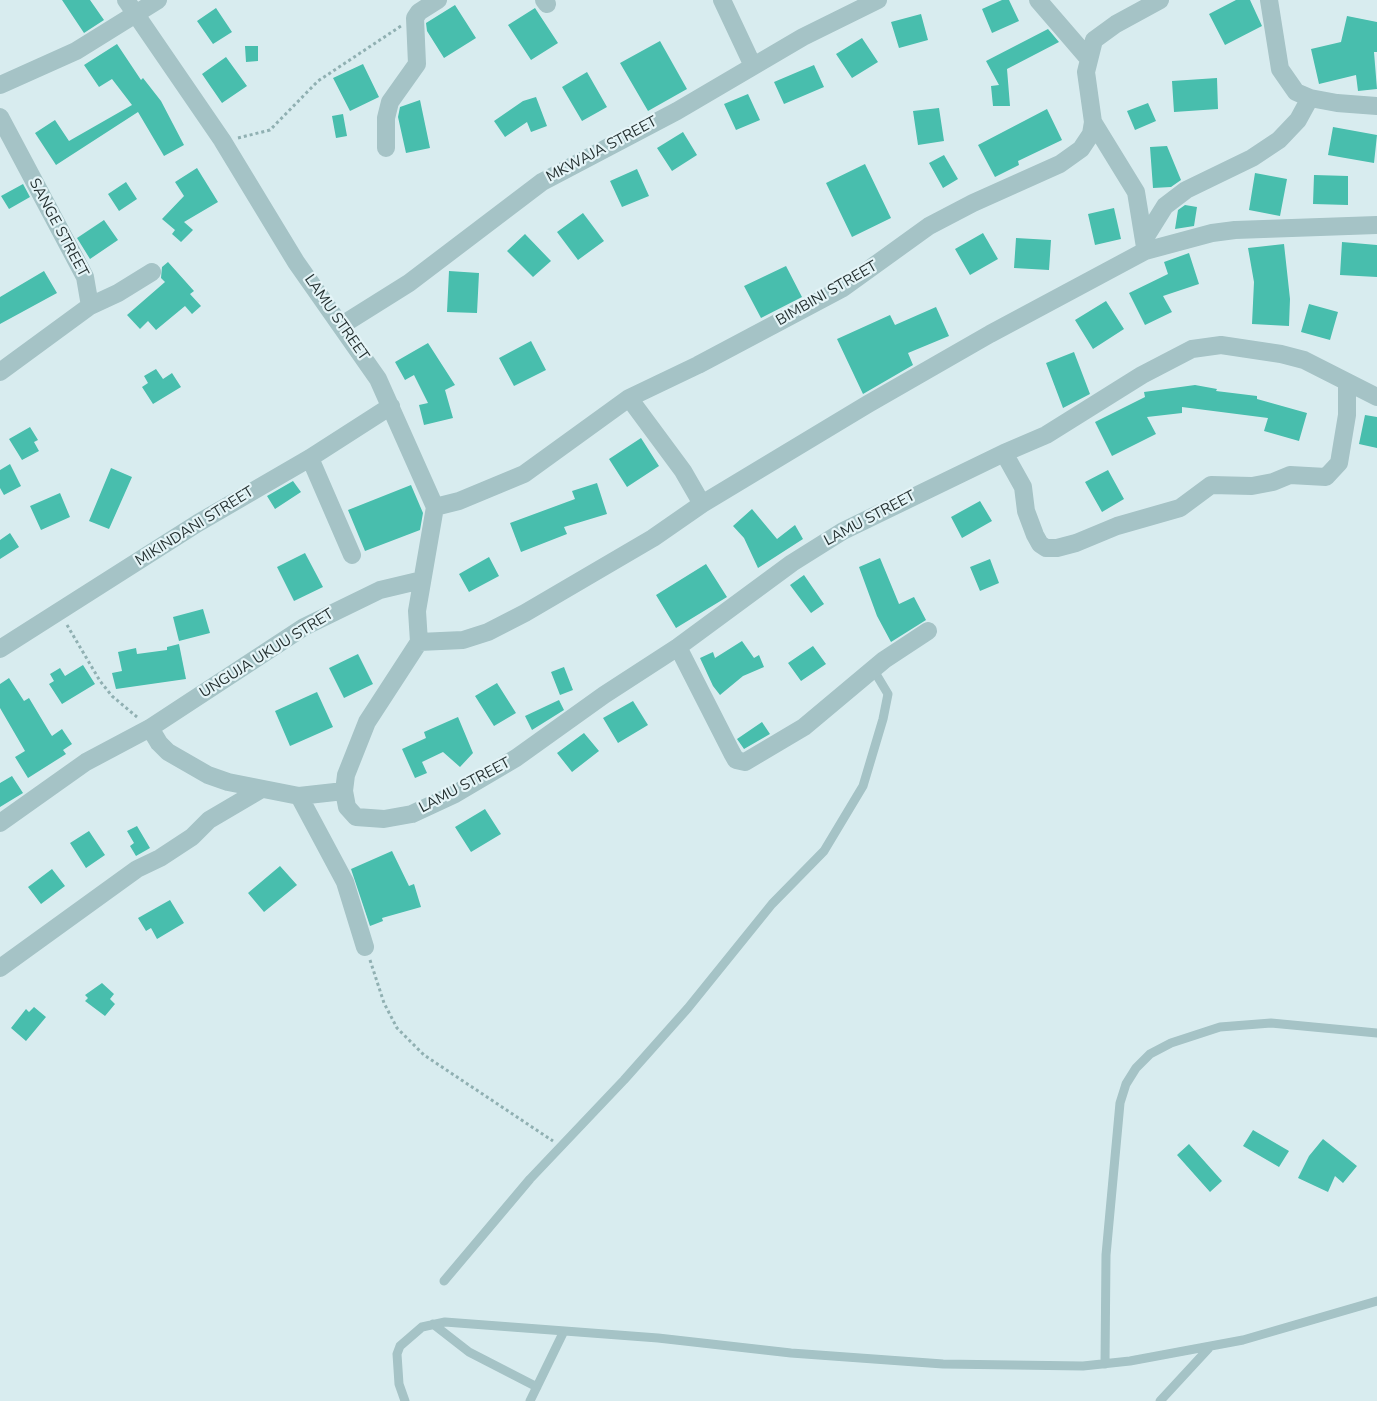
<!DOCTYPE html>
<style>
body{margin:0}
canvas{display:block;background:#d8ecef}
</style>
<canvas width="1377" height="1401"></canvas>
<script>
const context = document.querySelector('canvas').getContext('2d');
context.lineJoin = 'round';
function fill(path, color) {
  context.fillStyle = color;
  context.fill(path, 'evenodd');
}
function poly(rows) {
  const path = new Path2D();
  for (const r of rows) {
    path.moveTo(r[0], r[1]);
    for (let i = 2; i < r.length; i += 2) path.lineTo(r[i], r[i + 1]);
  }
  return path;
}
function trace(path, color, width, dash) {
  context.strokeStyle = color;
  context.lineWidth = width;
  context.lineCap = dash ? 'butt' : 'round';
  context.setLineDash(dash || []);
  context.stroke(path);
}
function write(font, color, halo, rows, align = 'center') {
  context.font = font + ' "Nunito Sans",sans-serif';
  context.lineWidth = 4.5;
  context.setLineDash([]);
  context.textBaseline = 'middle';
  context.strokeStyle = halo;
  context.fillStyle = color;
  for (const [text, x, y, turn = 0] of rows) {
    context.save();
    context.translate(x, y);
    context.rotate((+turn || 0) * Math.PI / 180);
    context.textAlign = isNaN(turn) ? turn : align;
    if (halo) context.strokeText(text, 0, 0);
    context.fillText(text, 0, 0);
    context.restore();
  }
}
const building = poly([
 [62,0,90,0,104,20,84,33],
 [1002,0,1009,0,1019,21,992,33,982,9],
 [1236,0,1250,0,1262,26,1225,45,1209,14],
 [455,5,476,38,444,58,427,31,426,23],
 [216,8,232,32,213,44,197,21],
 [535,8,558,43,531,60,508,25],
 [921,14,928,40,899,48,891,22],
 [1347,16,1377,22,1377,52,1374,52,1377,89,1358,91,1356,75,1319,84,1311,49,1341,42],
 [1048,29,1059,42,1007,69,1010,106,993,106,991,86,999,85,986,61],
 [862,38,878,62,852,78,836,54],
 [660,41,687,89,648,111,620,63],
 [117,44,141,80,143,78,161,101,184,145,164,156,138,112,56,165,35,133,55,120,69,141,132,105,112,79,99,87,84,65],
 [245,46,258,46,258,61,246,62],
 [226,57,247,86,222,103,202,74],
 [363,64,379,97,350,111,333,78],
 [814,65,824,87,784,104,774,82],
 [587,72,607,107,582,121,562,87],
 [1217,78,1218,109,1174,112,1172,81],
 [748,94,760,120,736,130,724,104],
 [536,97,547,126,531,132,527,122,505,137,494,121,523,101],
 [420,100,430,148,406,153,398,117,400,107],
 [1148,103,1156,121,1135,130,1127,111],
 [939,108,944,141,918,145,913,111],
 [1047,109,1062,140,1018,161,1019,165,995,177,978,145],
 [343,114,347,136,336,138,332,116],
 [1333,127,1377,135,1374,163,1328,155],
 [683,132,697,155,672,171,657,148],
 [1167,146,1181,180,1171,187,1153,188,1150,147],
 [944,155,958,179,943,188,929,163],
 [865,164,891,218,852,237,826,183],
 [197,168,218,202,184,222,193,230,181,242,172,234,175,230,162,219,184,196,175,182],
 [637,169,649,196,622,207,610,181],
 [1255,173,1287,179,1280,216,1249,210],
 [1314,175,1348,176,1348,205,1313,204],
 [126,182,137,199,119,211,108,194],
 [23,184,30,197,9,209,1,196],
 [1185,205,1197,207,1194,226,1175,229,1178,210],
 [1114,208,1121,239,1095,245,1088,214],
 [583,213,604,241,578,260,557,232],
 [104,220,118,240,90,259,77,238],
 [983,233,998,259,970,275,955,249],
 [525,234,551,261,533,277,507,251],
 [1016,238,1051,240,1049,270,1014,268],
 [1342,242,1377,245,1377,277,1340,275],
 [1284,244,1290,299,1289,326,1252,324,1254,282,1248,248],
 [1189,253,1199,284,1163,296,1172,312,1145,325,1129,293,1168,274,1164,262],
 [168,262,194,291,190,294,201,306,192,314,185,306,156,330,148,321,140,329,127,315,165,282,161,278,162,267],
 [786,266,802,297,761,318,744,286],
 [44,271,57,293,0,324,0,297],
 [449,271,479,273,477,313,447,312],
 [1106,301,1124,329,1093,349,1075,320],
 [1309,304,1338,312,1330,340,1301,332],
 [936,307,949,336,908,353,913,365,863,394,837,339,890,315,895,325],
 [531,341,546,370,514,386,499,358],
 [428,343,455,385,445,390,453,418,424,425,419,405,428,403,414,375,405,380,395,362],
 [1074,352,1090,394,1063,408,1046,363],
 [156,369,163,379,172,373,181,387,153,404,142,387,148,383,144,376],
 [1195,385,1217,389,1216,391,1257,396,1257,399,1307,413,1299,441,1264,431,1268,418,1182,407,1182,413,1147,417,1156,434,1112,456,1095,422,1145,397,1144,392],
 [1365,415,1377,417,1377,448,1359,444],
 [30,427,38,440,34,442,39,451,22,460,9,439],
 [641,438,659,466,627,487,609,459],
 [10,464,21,486,4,495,0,488,0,470],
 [111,468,132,477,109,529,89,521],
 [1108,470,1124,499,1102,512,1085,482],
 [293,481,301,492,275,509,267,496],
 [597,483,607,514,564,527,567,534,521,552,510,523,575,499,572,491],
 [411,485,423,513,420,530,365,551,348,510],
 [60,493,70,517,41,530,30,506],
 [980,501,992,521,962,538,951,517],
 [752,509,777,539,795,525,803,539,758,568,744,538,733,526],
 [10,533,19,547,0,559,0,540],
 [305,553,323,587,294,601,277,567],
 [489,557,499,576,469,592,459,574],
 [880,558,899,604,914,597,926,620,891,642,877,616,859,567],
 [990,559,999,583,980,591,970,567],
 [706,564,727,597,676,628,656,595],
 [804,575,824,604,811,613,790,585],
 [203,609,210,633,179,641,173,617],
 [742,641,754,658,759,655,764,667,743,676,720,695,713,686,700,658,713,652,715,658],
 [179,644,186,679,116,689,112,673,122,671,118,652,136,648,137,654,167,650,167,647],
 [813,646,826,664,801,681,788,663],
 [358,654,373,684,344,698,329,668],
 [83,665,95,684,62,704,49,684,54,681,50,674,60,668,65,676],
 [564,667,573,690,560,695,551,672],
 [9,678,24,701,29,698,50,733,52,736,62,729,72,744,63,750,66,754,28,778,15,757,25,751,0,708,0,684],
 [497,683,516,713,494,726,475,696],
 [317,692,333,727,290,746,275,711],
 [559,700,564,710,532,730,525,716],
 [633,701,648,725,618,743,603,718],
 [458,717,473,753,460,767,443,752,422,762,427,773,415,778,402,749,426,738,424,732],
 [762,722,770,734,744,749,737,739],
 [584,733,599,751,572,772,557,753],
 [12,776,23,793,0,807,0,783],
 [485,809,501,834,471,852,455,827],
 [137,826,150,848,136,856,130,846,134,843,127,831],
 [89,831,105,855,86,868,70,843],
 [392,851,409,886,414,884,421,907,382,918,383,921,370,926,351,869],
 [280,866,297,885,264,912,248,893],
 [52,869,65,886,41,904,28,887],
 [170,900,184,923,157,939,151,928,146,931,138,918],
 [102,983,114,994,110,999,115,1004,105,1016,85,1001,88,998,85,995],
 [34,1007,46,1017,26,1041,11,1028,26,1009,29,1012],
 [1253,1130,1289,1151,1279,1167,1243,1146],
 [1323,1139,1357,1166,1343,1183,1335,1176,1328,1192,1298,1178,1309,1156],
 [1189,1144,1222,1181,1210,1192,1177,1155]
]);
const path = poly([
 [238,138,270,130,318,81,401,26],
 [67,625,100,681,112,696,137,717],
 [370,960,384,1003,397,1028,424,1055,553,1141]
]);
const lane = poly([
 [444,1281,530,1179,624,1080,688,1008,772,904,824,851,863,786,883,719,888,694,873,669],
 [433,1324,469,1352,537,1387],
 [1105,1364,1106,1255,1120,1103,1126,1084,1136,1068,1150,1054,1171,1043,1220,1027,1271,1023,1377,1033],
 [405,1401,399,1384,397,1354,400,1346,422,1327,445,1322,658,1338,791,1353,943,1364,1083,1366,1130,1361,1243,1340,1377,1301],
 [530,1401,564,1331],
 [1160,1401,1209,1348]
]);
const street = poly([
 [126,0,222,140,296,262,378,379,435,507,417,611,419,642,367,722,346,775,344,791,347,807,356,817,384,819,412,814,455,794,516,758,604,695,678,647,792,563,843,531,1004,453,1046,435,1142,375,1192,349,1221,345,1281,354,1304,360,1377,397],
 [544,0,547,4],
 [722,0,753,66],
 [1038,0,1088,58],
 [1269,0,1280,69,1296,92,1310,98,1337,103,1377,106],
 [0,85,76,51,158,0],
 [0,117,85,277,90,306,0,372],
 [1093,122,1136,192,1145,247],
 [386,148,386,118,390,102,417,64,415,18,419,12,438,0],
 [1145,238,1165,206,1186,190,1252,158,1279,140,1298,120,1310,98],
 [90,306,118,293,152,272],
 [342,325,409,283,542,182,677,111,803,37,878,0],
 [629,398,683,471,702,504],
 [1004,453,1023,487,1026,511,1035,535,1040,544,1046,548,1057,548,1076,543,1117,526,1180,508,1211,485,1252,486,1273,482,1290,475,1326,477,1339,463,1347,415,1347,383],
 [310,458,352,555],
 [435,507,459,501,524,474,629,398,698,365,843,288,929,226,973,203,1060,164,1081,149,1091,134,1093,122,1086,72,1094,40,1116,24,1160,0],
 [419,642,463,640,488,632,525,613,653,538,702,504,868,404,990,334,1145,251,1212,233,1235,230,1377,225],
 [678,647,732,753,736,760,745,762,804,727,884,660,928,631],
 [0,649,198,523,310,458,391,406],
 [150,728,159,743,168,752,208,775,228,782,299,796,344,791],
 [299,796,345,882,365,947],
 [0,823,86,762,150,728,304,627,380,590,422,580],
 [0,968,137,869,160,858,192,837,209,820,260,790]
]);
const streetNames = [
 ["MKWAJA STREET",602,150,-28],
 ["SANGE STREET",58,228,62],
 ["BIMBINI STREET",827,294,-30],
 ["LAMU STREET",336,318,55],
 ["LAMU STREET",870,519,-28],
 ["MIKINDANI STREET",195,527,-32],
 ["UNGUJA UKUU STRET",267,654,-32],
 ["LAMU STREET",465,786,-28]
];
fill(building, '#48bead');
trace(path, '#90b0b2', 3, [3, 3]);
trace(lane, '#a5c3c6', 9);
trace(street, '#a5c3c6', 18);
write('15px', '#263232', '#e4f4f7', streetNames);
</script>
